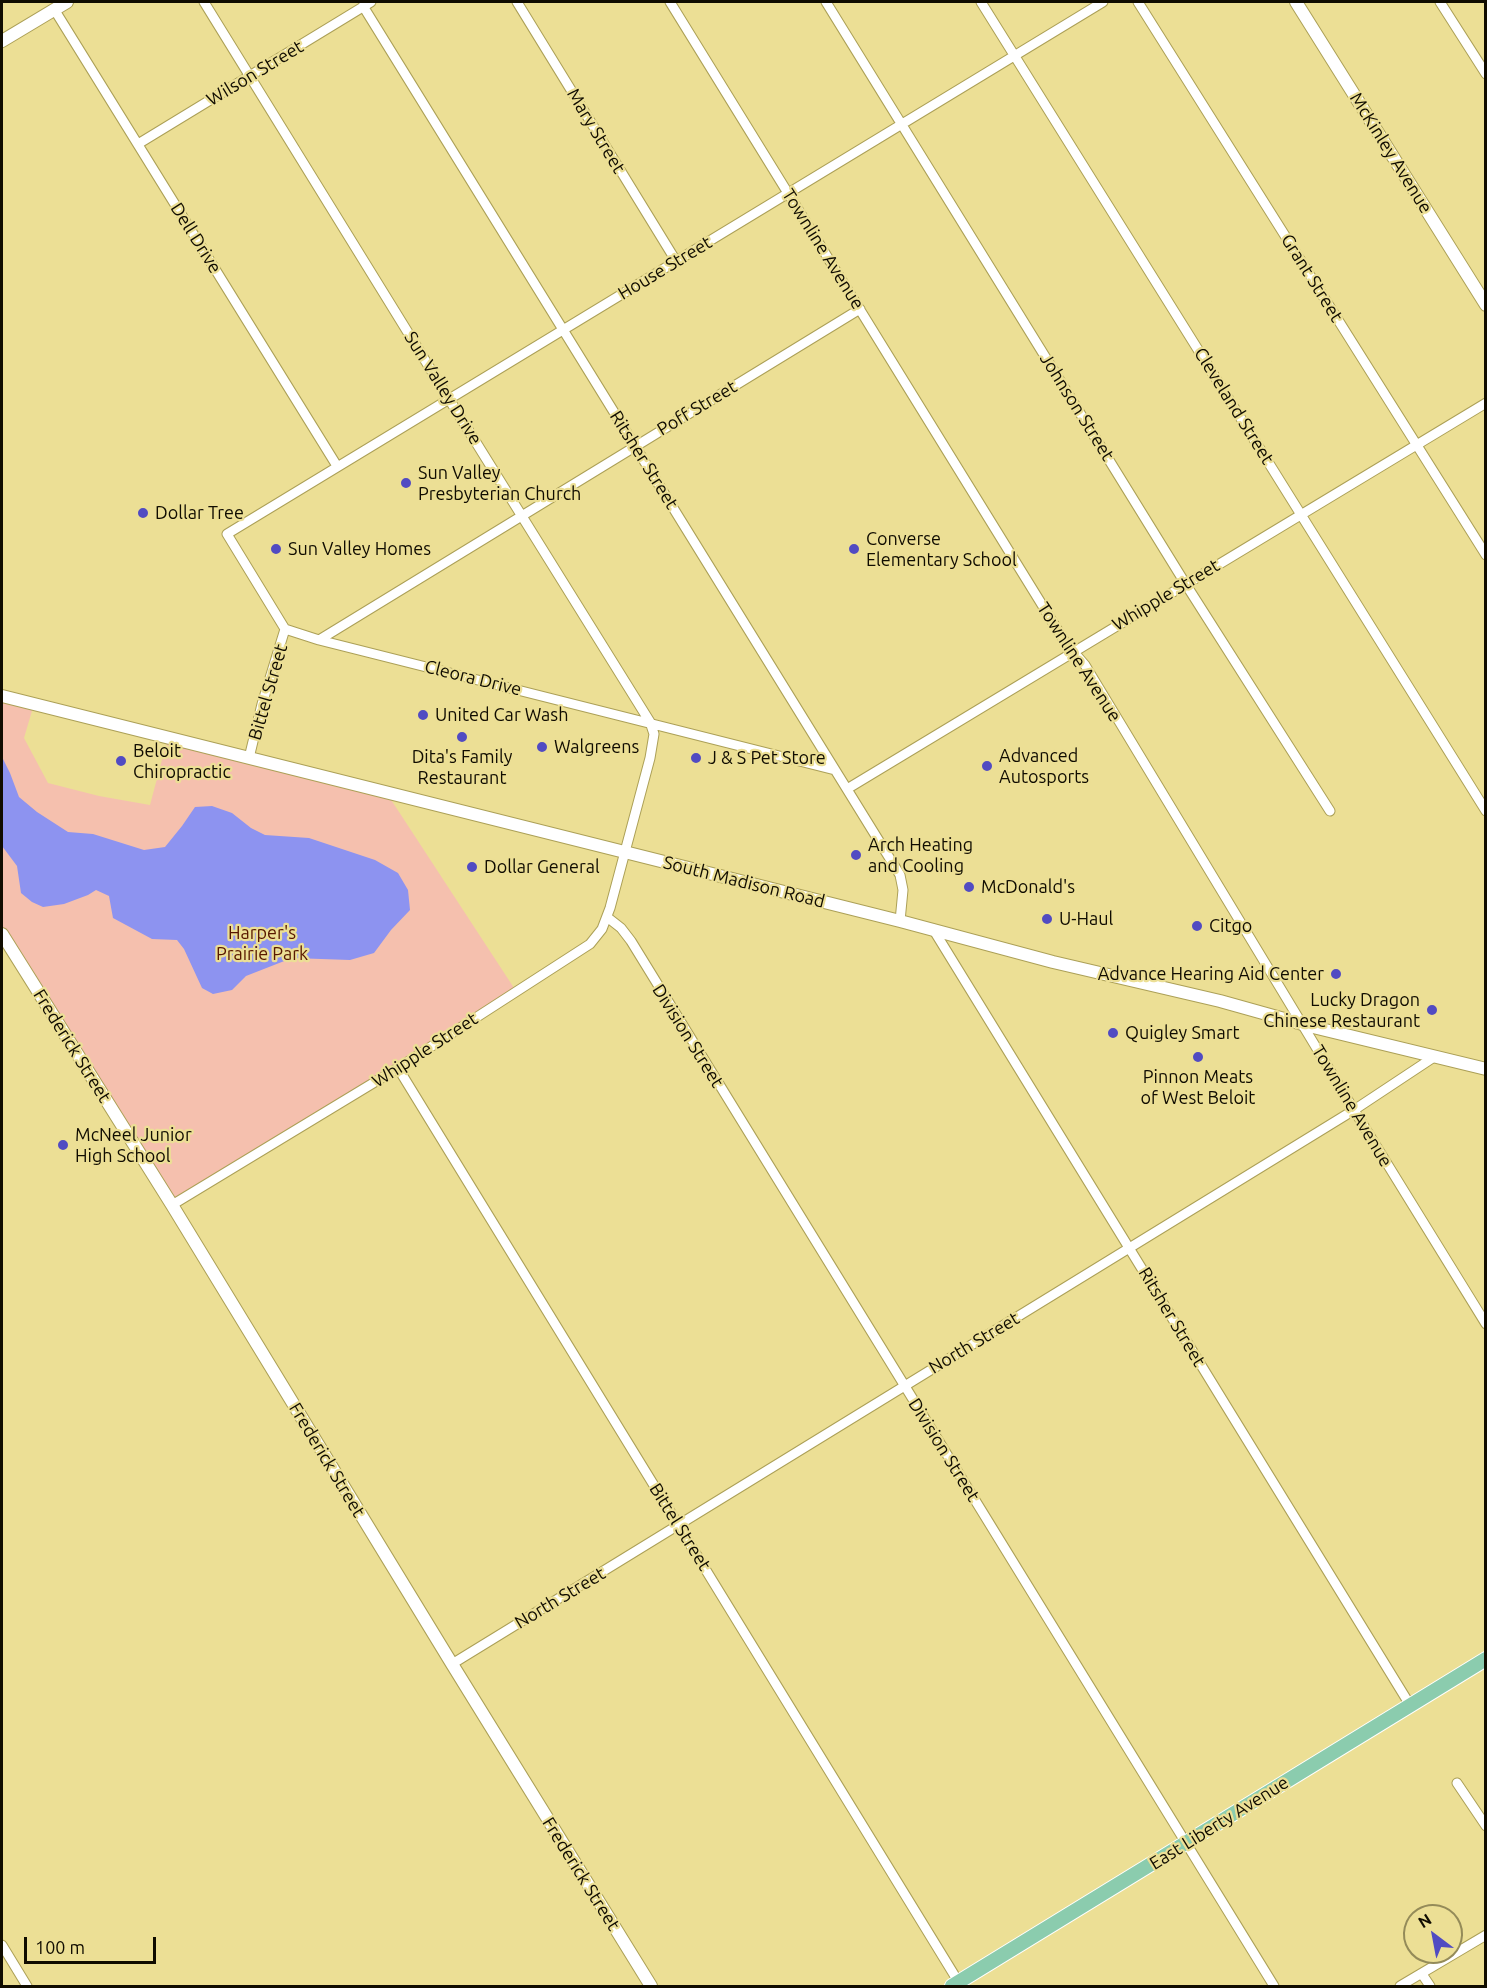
<!DOCTYPE html>
<style>
body{margin:0}
#map{position:relative;width:1487px;height:1988px;overflow:hidden;background:#ecdf95;font-family:Ubuntu,sans-serif}
canvas{display:block}
.frame{position:absolute;inset:0;border:3px solid #100c00;pointer-events:none}
.north{position:absolute;left:1403px;top:1904px;width:60px;height:60px;box-sizing:border-box;background:#ecdf95;border:2px solid #948b59;border-radius:50%;rotate:328deg;font-size:16px;font-weight:700;line-height:24px;text-align:center;color:#100c00}
.north::after{content:'';display:block;margin:auto;width:21px;height:27px;background:#514bc2;clip-path:polygon(50% 0,100% 100%,50% 72%,0 100%)}
.scale{position:absolute;left:24px;top:1937px;width:132px;height:27px;box-sizing:border-box;border:3px solid #100c00;border-top:0;padding-left:8px;font-size:18px;line-height:21px;white-space:nowrap;color:#100c00;-webkit-text-stroke:4px #ecdf95;paint-order:stroke}
</style>
<div id="map">
<canvas width="1487" height="1988"></canvas>
<div class="frame"></div>
<div class="north">N</div>
<div class="scale">100 m</div>
</div>
<script>
const ctx = document.querySelector('canvas').getContext('2d');
ctx.lineJoin = 'round';
function paint(path, color) { ctx.fillStyle = color; ctx.fill(path, 'evenodd'); }
const shape = rows => new Path2D(rows.map(r => 'M' + r).join(''));
function trace(path, color, width, dash) { ctx.strokeStyle = color; ctx.lineWidth = width; ctx.lineCap = dash ? 'butt' : 'round'; ctx.setLineDash(dash || []); ctx.stroke(path); }
function write(font, color, halo, rows, align = 'center') {
  ctx.font = font + ' Ubuntu,sans-serif'; ctx.lineWidth = 4.5; ctx.setLineDash([]); ctx.textBaseline = 'middle'; ctx.strokeStyle = halo; ctx.fillStyle = color; for (const [text, x, y, turn = 0] of rows) {
    ctx.save(); ctx.translate(x, y); ctx.rotate((+turn || 0) * Math.PI / 180); ctx.textAlign = isNaN(turn) ? turn : align; if (halo) ctx.strokeText(text, 0, 0); ctx.fillText(text, 0, 0); ctx.restore();
  }
}
const green = shape([
 [2,696,34,704,24,738,48,783,99,796,150,805,168,737,386,792,516,991,172,1205,2,934]
]);
const water = shape([
 [2,757,10,773,19,797,37,812,68,832,93,834,144,850,165,847,182,826,195,807,212,806,232,813,251,828,265,835,309,838,375,860,398,873,408,890,410,910,391,930,374,953,350,960,292,958,246,976,232,990,213,994,202,988,184,949,177,940,152,939,113,918,109,896,96,890,88,895,64,904,43,907,32,902,21,893,17,866,2,846]
]);
const street = shape([
 [517,2,676,261],
 [670,2,1065,642,1085,665,1354,1110,1486,1324],
 [826,2,1185,583,1330,811],
 [981,2,1486,811],
 [1138,2,1486,555],
 [1440,2,1486,74],
 [363,6,900,875,903,890,900,921],
 [54,9,337,466],
 [138,144,371,2],
 [285,629,319,640,835,770],
 [319,640,860,309],
 [249,758,262,704,285,629,227,534,1103,2],
 [847,789,1486,403],
 [607,917,621,928,631,941,1274,1986],
 [933,929,1410,1705],
 [398,1068,961,1986],
 [172,1205,398,1068,590,944,602,929,610,908,650,758,654,734,650,722,449,399,204,2],
 [452,1664,1354,1110,1434,1057],
 [1457,1783,1486,1826],
 [2,1945,27,1986],
 [1422,1974,1430,1986],
 [1400,1986,1486,1935]
]);
const secondary = shape([
 [1296,2,1486,305],
 [2,41,67,2],
 [2,696,900,921,1053,962,1220,1001,1313,1027,1486,1069],
 [2,934,172,1205,452,1664,651,1986]
]);
const primary = shape([
 [952,1986,1486,1659]
]);
const markers = [
 [406,483,6,"#514bc2"],
 [143,513,6,"#514bc2"],
 [276,549,6,"#514bc2"],
 [854,549,6,"#514bc2"],
 [423,715,6,"#514bc2"],
 [462,737,6,"#514bc2"],
 [542,747,6,"#514bc2"],
 [696,758,6,"#514bc2"],
 [121,761,6,"#514bc2"],
 [987,766,6,"#514bc2"],
 [856,855,6,"#514bc2"],
 [472,867,6,"#514bc2"],
 [969,887,6,"#514bc2"],
 [1047,919,6,"#514bc2"],
 [1197,926,6,"#514bc2"],
 [1336,974,6,"#514bc2"],
 [1432,1010,6,"#514bc2"],
 [1113,1033,6,"#514bc2"],
 [1198,1057,6,"#514bc2"],
 [63,1145,6,"#514bc2"]
];
const streetNames = [
 ["Wilson Street",255,73,-31],
 ["Mary Street",596,131,59],
 ["McKinley Avenue",1391,153,58],
 ["Dell Drive",196,238,58],
 ["Townline Avenue",823,249,58],
 ["House Street",665,268,-31],
 ["Grant Street",1312,278,58],
 ["Sun Valley Drive",443,388,58],
 ["Cleveland Street",1234,406,58],
 ["Johnson Street",1077,407,58],
 ["Poff Street",697,408,-31],
 ["Ritsher Street",644,460,58],
 ["Whipple Street",1166,595,-31],
 ["Townline Avenue",1079,662,57],
 ["Cleora Drive",473,678,14],
 ["Bittel Street",268,692,-74],
 ["South Madison Road",744,882,14],
 ["Division Street",688,1036,58],
 ["Frederick Street",72,1046,58],
 ["Whipple Street",425,1050,-33],
 ["Townline Avenue",1352,1106,59],
 ["Ritsher Street",1172,1317,59],
 ["North Street",974,1343,-31],
 ["Division Street",944,1450,58],
 ["Frederick Street",327,1460,59],
 ["Bittel Street",680,1527,58],
 ["North Street",560,1598,-31],
 ["East Liberty Avenue",1219,1823,-32],
 ["Frederick Street",581,1874,58]
];
const poiNames = [
 ["Sun Valley",418,473],
 ["Presbyterian Church",418,494],
 ["Dollar Tree",155,513],
 ["Converse",866,539],
 ["Elementary School",866,560],
 ["Sun Valley Homes",288,549],
 ["United Car Wash",435,715],
 ["Walgreens",554,747],
 ["Beloit",133,751],
 ["Chiropractic",133,772],
 ["Advanced",999,756],
 ["Autosports",999,777],
 ["Dita's Family",462,757,"center"],
 ["Restaurant",462,778,"center"],
 ["J & S Pet Store",708,758],
 ["Arch Heating",868,845],
 ["and Cooling",868,866],
 ["Dollar General",484,867],
 ["McDonald's",981,887],
 ["U-Haul",1059,919],
 ["Citgo",1209,926],
 ["Advance Hearing Aid Center",1324,974,"right"],
 ["Lucky Dragon",1420,1000,"right"],
 ["Chinese Restaurant",1420,1021,"right"],
 ["Quigley Smart",1125,1033],
 ["Pinnon Meats",1198,1077,"center"],
 ["of West Beloit",1198,1098,"center"],
 ["McNeel Junior",75,1135],
 ["High School",75,1156]
];
const parkNames = [
 ["Harper's",262,933],
 ["Prairie Park",262,954]
];
paint(green, '#f5c0ae');
paint(water, '#8d93f0');
trace(street, '#aca057', 11);
trace(secondary, '#aca057', 14);
trace(primary, '#fff', 16);
trace(street, '#fff', 9);
trace(secondary, '#fff', 12);
trace(primary, '#8bccae', 14);
for (const [x, y, r, color] of markers) { const dot = new Path2D(); dot.arc(x, y, r, 0, 2 * Math.PI); ctx.fillStyle = color; ctx.fill(dot); trace(dot, '#ecdf95', 2); }
write('18px', '#100c00', '#ecdf95', streetNames);
write('18px', '#100c00', '#ecdf95', poiNames, 'left');
write('18px', '#581800', '#ecdf95', parkNames);
</script>
